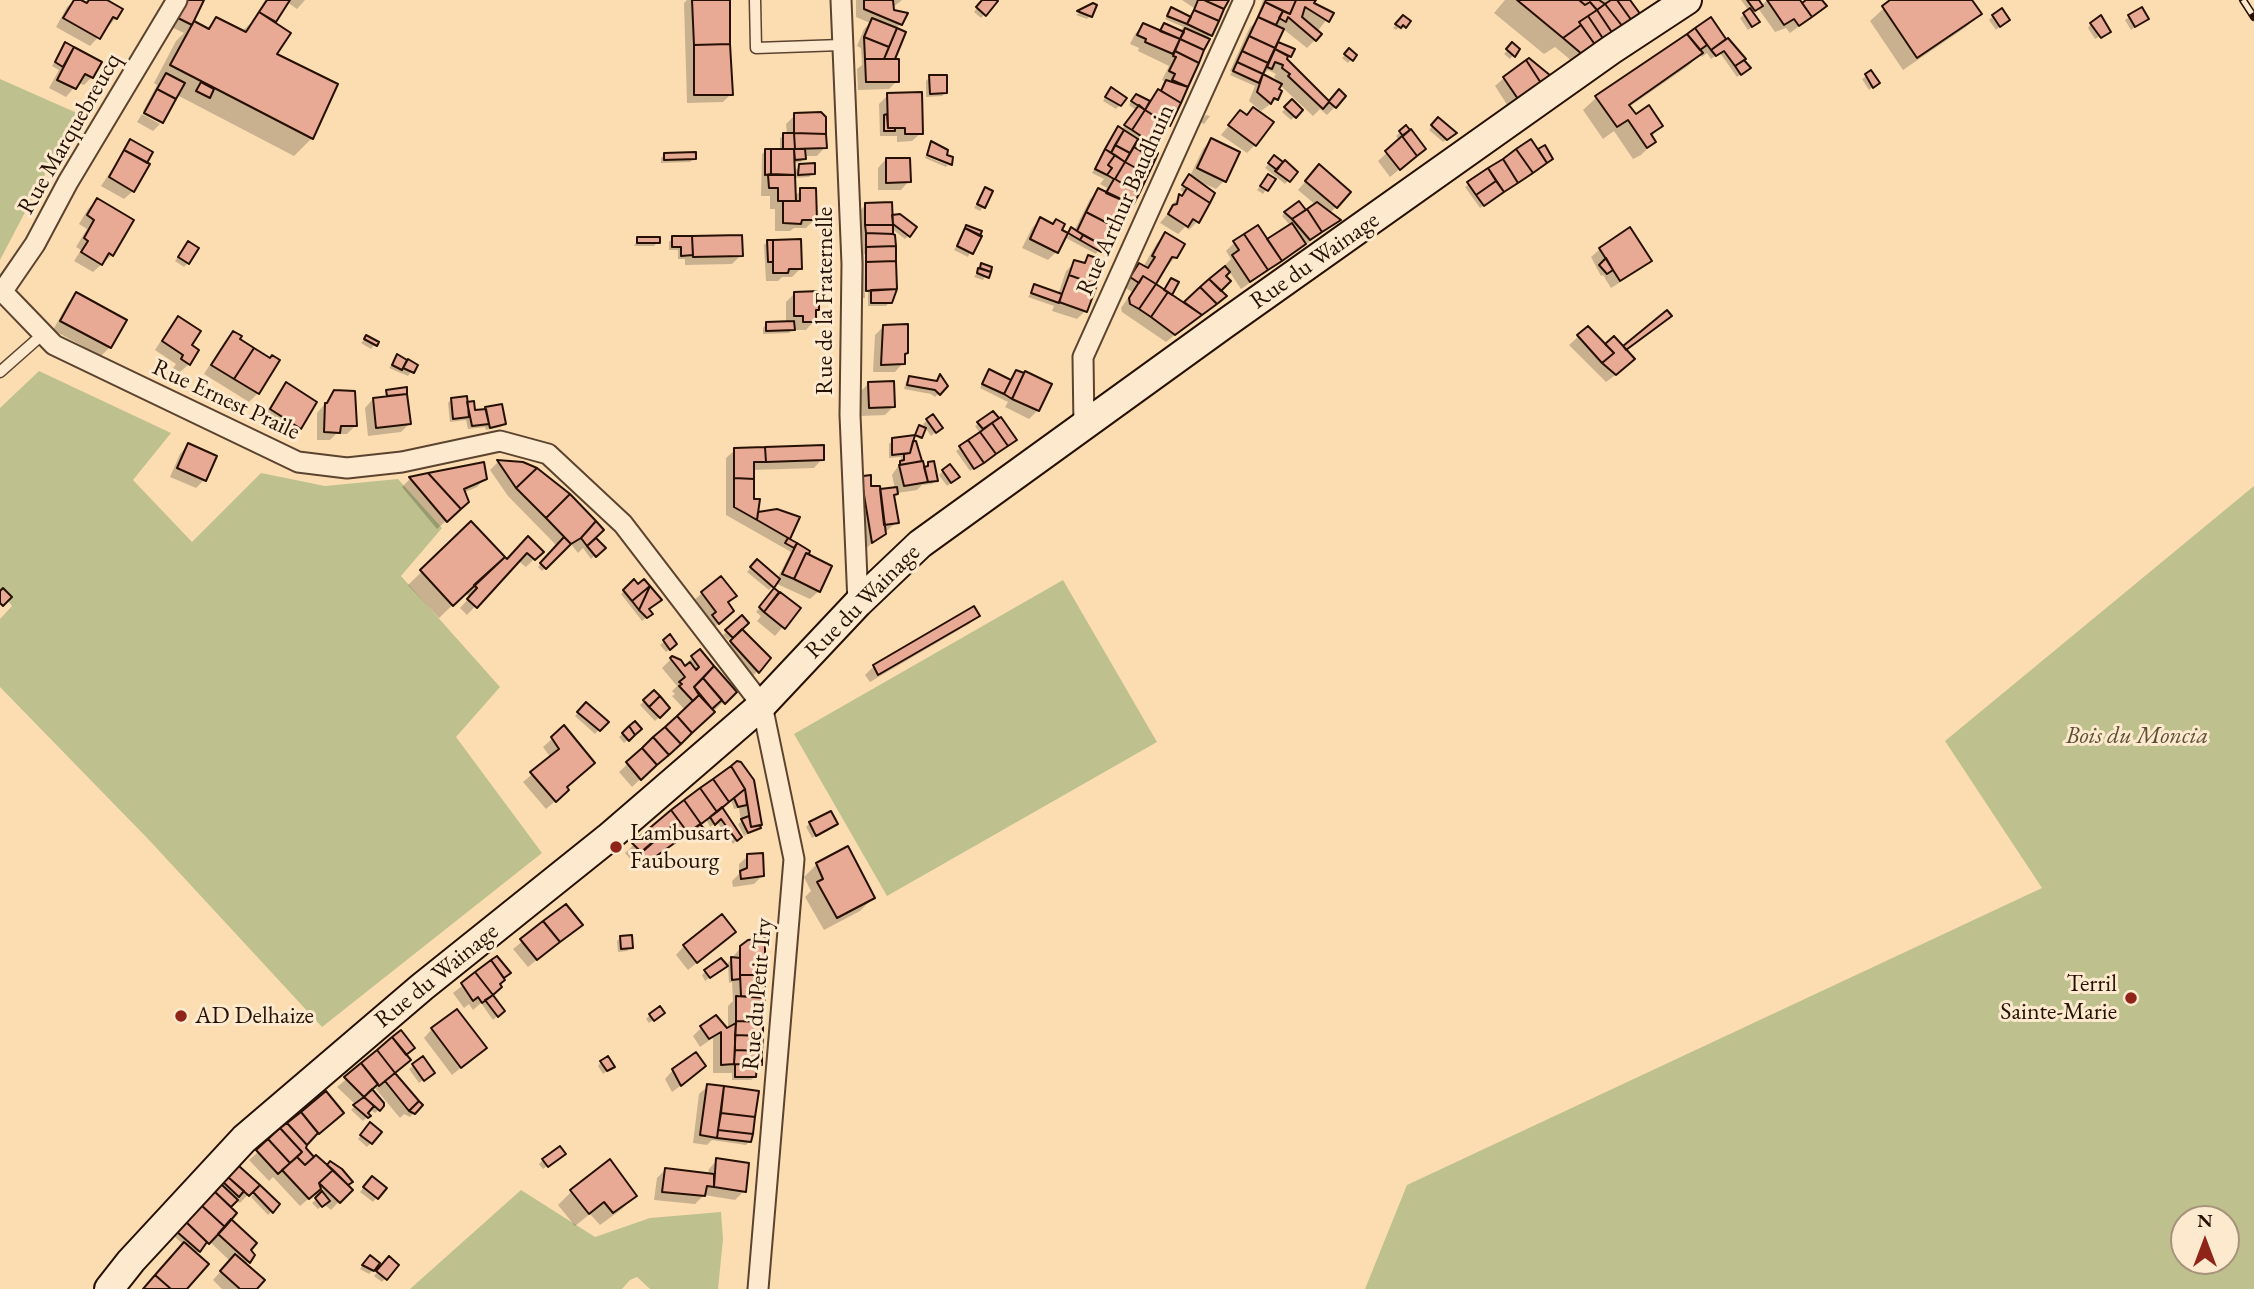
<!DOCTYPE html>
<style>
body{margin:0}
#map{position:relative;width:2254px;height:1289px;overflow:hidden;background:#fcddb2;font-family:"EB Garamond",serif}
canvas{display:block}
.north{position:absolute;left:2170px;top:1205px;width:70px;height:70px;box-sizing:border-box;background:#fde9cd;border:2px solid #a7927c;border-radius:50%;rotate:0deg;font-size:19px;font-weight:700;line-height:28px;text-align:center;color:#251003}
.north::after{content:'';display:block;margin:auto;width:24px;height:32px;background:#8f2418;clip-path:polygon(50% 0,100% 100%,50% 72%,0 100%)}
</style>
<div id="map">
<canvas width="2254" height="1289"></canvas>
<div class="north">N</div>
</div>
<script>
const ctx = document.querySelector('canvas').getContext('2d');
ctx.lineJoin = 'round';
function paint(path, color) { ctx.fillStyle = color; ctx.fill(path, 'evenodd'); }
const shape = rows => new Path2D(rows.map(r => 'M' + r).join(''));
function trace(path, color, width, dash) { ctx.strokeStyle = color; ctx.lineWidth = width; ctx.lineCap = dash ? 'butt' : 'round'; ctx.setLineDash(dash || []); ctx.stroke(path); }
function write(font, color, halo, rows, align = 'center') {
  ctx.font = font + ' "EB Garamond",serif'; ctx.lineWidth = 6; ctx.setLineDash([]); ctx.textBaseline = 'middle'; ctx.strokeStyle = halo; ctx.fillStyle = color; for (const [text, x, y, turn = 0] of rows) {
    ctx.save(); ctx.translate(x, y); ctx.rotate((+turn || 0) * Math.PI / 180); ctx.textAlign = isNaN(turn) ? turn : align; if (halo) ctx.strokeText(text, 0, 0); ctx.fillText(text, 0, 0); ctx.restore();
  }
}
const green = shape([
 [0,79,77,113,0,260],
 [39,371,171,433,133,480,192,542,261,473,325,486,398,479,442,528,401,576,500,687,456,737,542,853,322,1027,149,840,0,687,0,619,12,606,0,589,0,408],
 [2254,486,2254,1289,1365,1289,1407,1185,2042,888,1945,741],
 [2184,1219,2226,1219,2226,1261,2184,1261],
 [1063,580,1157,742,887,896,794,734],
 [521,1190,595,1237,650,1218,721,1212,723,1239,718,1289,650,1289,637,1277,630,1280,622,1289,410,1289]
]);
const shadow = shape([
 [75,0,84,3,87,0,104,0,116,18,90,46,56,27,67,7],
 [183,0,202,0,191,22,206,29,216,19,241,32,251,23,265,0,305,0,297,9,287,2,273,23,274,54,312,138,294,156,177,95,161,122,143,111,157,85,154,83,176,41,184,33,169,26],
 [687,0,728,0,731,94,723,102,687,103,684,3],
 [856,0,902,0,892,8,901,24,895,29,904,32,892,61,897,81,889,89,858,90,857,69,862,65,861,48,857,46,864,29,870,23,856,17],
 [983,0,997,0,981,18,974,12],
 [1182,0,1227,0,1210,35,1206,39,1169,125,1160,133,1158,132,1147,147,1132,204,1123,213,1119,211,1096,254,1066,238,1074,231,1090,199,1098,191,1104,193,1107,188,1100,184,1104,179,1092,173,1114,132,1118,128,1121,131,1136,110,1129,105,1132,99,1148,102,1160,92,1166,82,1162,80,1169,66,1138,51,1139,48,1130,44,1135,34,1143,25,1159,32,1165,25,1180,32,1183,27,1165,19,1171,10,1189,18,1191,16,1194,8],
 [1263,0,1312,0,1312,4,1331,14,1317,32,1315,40,1307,48,1282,28,1276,42,1292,50,1285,60,1329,103,1339,92,1335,107,1327,115,1320,109,1313,116,1280,85,1277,99,1261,111,1249,101,1255,86,1230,75,1232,72,1230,71,1250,27,1255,23],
 [1268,70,1276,74,1274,77,1282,86,1262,76],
 [1505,0,1628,0,1638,15,1573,62,1555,47,1544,54,1494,13],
 [1741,0,1757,0,1761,6,1767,0,1798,0,1802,5,1809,0,1820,0,1806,21,1790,33,1786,28,1775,32,1758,8,1751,13,1754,26,1748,30,1740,18,1749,11],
 [1893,0,1970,0,1980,14,1966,27,1903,70,1870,21],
 [1093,5,1090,16,1087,19,1076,15],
 [1993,16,2008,20,1996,30,1989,20],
 [1403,17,1409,22,1401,30,1398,28,1396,30,1393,28],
 [2129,17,2147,19,2131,30,2125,20],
 [1710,19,1745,71,1737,77,1720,53,1711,59,1707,53,1702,57,1700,54,1688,66,1629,107,1636,116,1661,126,1651,137,1654,142,1641,155,1633,159,1614,131,1603,139,1583,110,1597,97],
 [2091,24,2107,32,2095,39,2088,28],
 [65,44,73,49,92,77,84,85,78,83,66,97,49,88,59,70,52,66],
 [1512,45,1518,50,1510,59,1504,54],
 [1349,51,1355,55,1348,63,1342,58],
 [1871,73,1877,83,1869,90,1862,79],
 [930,77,945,93,942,96,926,97,926,81],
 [1504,78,1536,86,1508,106,1495,86],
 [1108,93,1120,105,1116,109,1103,101],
 [888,95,921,133,912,141,897,142,897,136,880,136,879,104],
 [1292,102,1301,110,1291,120,1282,112],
 [1253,109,1255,145,1247,153,1221,135,1240,112,1246,116],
 [142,114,160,124,153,131,137,122],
 [795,115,825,147,817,156,804,156,801,162,793,163,793,172,800,166,813,173,809,177,794,178,794,197,801,190,815,219,806,228,794,228,790,231,775,231,775,209,770,209,770,196,761,196,762,154,765,151,780,151,780,138,787,134,786,124],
 [1206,115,1210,116,1204,124,1200,122],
 [1438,120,1451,137,1443,142,1429,130],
 [1405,128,1406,164,1390,177,1378,161,1400,141,1396,136],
 [1211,140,1224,181,1216,189,1200,182,1197,222,1189,230,1185,227,1178,234,1160,223,1170,211,1171,205,1185,193,1180,190,1190,176,1203,149],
 [1531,141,1538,152,1544,147,1551,159,1480,208,1465,187],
 [665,154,694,159,690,162,661,163,661,158],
 [121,156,133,191,124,199,101,186],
 [925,156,948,165,946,167,925,158],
 [1274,157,1295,172,1285,184,1265,168],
 [886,159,909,181,901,190,878,190,878,168],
 [1311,175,1336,207,1329,214,1338,220,1330,228,1241,289,1229,271,1224,276,1219,291,1224,296,1166,342,1122,312,1121,308,1132,292,1123,286,1140,265,1143,267,1157,243,1166,234,1175,257,1153,285,1163,291,1171,280,1169,295,1184,304,1226,267,1225,265,1231,259,1226,251,1234,243,1257,227,1267,241,1289,224,1282,216,1285,213,1306,212,1316,205,1298,190],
 [1268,176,1274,180,1263,194,1257,190],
 [985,189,983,207,980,211,974,208],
 [97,200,112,255,93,272,74,261,81,250,76,247,87,229,79,224,88,209],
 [866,205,891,217,909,235,905,239,892,229,890,302,886,306,868,306,868,254,864,254,865,298,859,298,858,257,863,252,862,233,858,233,857,213],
 [1040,219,1052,225,1056,252,1048,260,1022,248,1032,228],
 [967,227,980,232,968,257,954,250],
 [673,238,741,255,732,264,685,265,685,259,678,259,678,250,669,250,669,242],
 [638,239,658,242,654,246,634,246],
 [768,241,801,268,792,277,782,277,778,281,766,281,764,245],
 [184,247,188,263,184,267,175,261],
 [1600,249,1649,261,1641,269,1611,288,1603,275,1601,276,1591,257],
 [1089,257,1085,311,1077,319,1052,311,1054,306,1028,297,1035,286,1058,295,1066,271,1075,262,1082,264],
 [982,265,990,268,983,280,974,277],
 [794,294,817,309,814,312,814,321,806,330,795,330,795,327,789,333,763,334,763,328,766,324,786,323,786,302],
 [76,295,110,347,101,356,53,330,68,303],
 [179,318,189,346,189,364,180,372,173,368,176,364,155,350,170,327],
 [884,326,907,353,903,356,903,363,895,372,873,372,875,335],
 [1588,328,1605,346,1624,350,1625,368,1606,382,1569,345],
 [233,333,258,393,249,402,204,374,225,341],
 [366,338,376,343,371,349,361,343],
 [398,356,415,366,408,376,389,368],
 [989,371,1010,381,1017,372,1023,375,1025,373,1050,385,1038,410,1029,419,1005,407,1008,402,980,388],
 [940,377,946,386,935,397,931,394,904,389,906,382,909,378,935,383],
 [869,383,893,407,885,415,861,416,860,392],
 [287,384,299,428,291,436,263,418,278,393],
 [387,391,405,393,403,396,409,424,401,432,368,436,365,408,373,399,384,398],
 [335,392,355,426,347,434,336,434,330,440,317,440,317,413],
 [465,398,474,412,483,411,486,408,505,423,501,427,486,430,485,427,468,429,466,420,450,422,448,403,452,399],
 [993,413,998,421,1002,450,970,471,956,451,980,434,975,426],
 [933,416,937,431,931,436,923,424],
 [893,440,915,443,923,469,929,464,936,480,932,484,922,485,917,490,897,493,893,497,897,522,864,550,855,486,864,478,870,488,879,491,895,489,892,475,901,462,901,457,889,458,889,444],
 [188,445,204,480,196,488,170,477,180,454],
 [735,450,822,459,814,468,752,470,752,501,756,514,788,538,787,539,808,552,807,555,819,591,810,599,775,583,769,590,747,572,757,561,777,579,791,552,726,515,726,458],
 [498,462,523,464,602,530,586,545,588,547,603,548,591,559,583,548,578,553,571,544,542,571,538,567,557,546,508,496,490,470],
 [482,465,485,478,477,487,463,493,458,510,437,529,402,487,410,479],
 [943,471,954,481,947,486,939,475],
 [471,524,507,561,519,547,541,552,526,567,518,561,467,615,460,608,470,597,465,593,439,618,408,585],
 [634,582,648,609,647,617,642,621,621,594],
 [774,591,798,609,775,636,757,621,761,616,756,612],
 [702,593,734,596,727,604,724,620,709,631,693,601],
 [978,616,969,624,870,682,865,675,874,666],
 [742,617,740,629,769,658,749,680,723,651,738,635,736,633,728,640,723,635],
 [669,637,671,648,666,652,660,645],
 [700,651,734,692,632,787,619,772,685,710,672,696,675,694,672,691,677,686,662,668,672,658,683,666],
 [653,692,668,708,655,721,640,705],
 [586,704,606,722,595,734,575,716],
 [635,723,640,729,624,743,619,737],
 [564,728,565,788,559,798,546,809,523,782,551,758,543,747],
 [737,763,759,828,744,836,738,824,741,822,739,808,734,809,731,800,720,808,740,837,733,844,717,822,710,827,706,819,697,825,700,835,690,842,685,835,639,869,625,853,666,815],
 [810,823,836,824,812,838,806,827],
 [748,856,762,876,754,884,733,887,732,881,739,874,739,864],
 [817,864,873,898,860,911,824,930,805,897,811,891,804,877],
 [566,906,580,925,528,967,513,949],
 [621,937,631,947,627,951,618,952,617,941],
 [725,940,688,970,676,955,684,946],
 [763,940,760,1065,755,1070,755,1077,751,1080,732,1080,732,1073,713,1073,713,1038,700,1047,693,1036,701,1028,728,1033,728,1006,733,1001,732,982,729,983,728,963,741,947],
 [497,958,509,973,492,995,503,1011,493,1020,481,1003,473,1010,469,1004,464,1008,453,993],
 [722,969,705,981,702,975,706,971],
 [650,1015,659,1016,649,1023,646,1019],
 [432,1029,485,1048,452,1075,424,1038],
 [393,1039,405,1055,393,1074,421,1105,410,1117,404,1114,400,1118,375,1088,372,1091,383,1106,375,1113,369,1109,365,1113,368,1116,363,1121,351,1110,356,1105,337,1087],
 [422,1059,429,1076,419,1083,409,1069],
 [601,1062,609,1070,603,1074,598,1066],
 [673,1070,695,1075,672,1092,665,1079],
 [708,1086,757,1092,750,1141,746,1145,712,1140,707,1145,693,1143,699,1094],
 [325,1094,333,1122,309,1139,304,1148,350,1190,331,1210,324,1204,318,1209,312,1203,318,1198,314,1194,300,1206,273,1177,269,1181,249,1160],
 [367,1128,380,1133,367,1147,358,1139],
 [560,1157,543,1169,539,1164,543,1160],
 [717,1160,744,1191,735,1200,704,1195,695,1204,654,1200,657,1178,665,1170,708,1175,709,1169],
 [610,1162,635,1196,622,1209,600,1225,590,1214,575,1226,558,1205,571,1192],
 [239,1169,257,1185,240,1203,236,1200,229,1207,229,1220,253,1255,245,1265,255,1289,222,1289,213,1280,230,1261,209,1241,195,1254,185,1289,144,1289,184,1245,174,1236,220,1186],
 [368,1182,384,1188,373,1202,360,1192],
 [260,1187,278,1204,268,1215,251,1197],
 [366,1261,373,1270,369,1274,360,1269],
 [385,1262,397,1265,382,1282,374,1276]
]);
const building = shape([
 [74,0,81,0,87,3,89,0,107,0,123,9,117,19,113,17,100,39,63,18,74,0],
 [185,0,204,0,192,25,176,17,185,0],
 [267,0,290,0,276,22,259,12,267,0],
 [692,0,730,0,730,44,694,45,692,0],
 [864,0,893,0,894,10,908,13,902,25,864,9,864,0],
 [982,0,996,0,998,1,986,16,976,7,982,0],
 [1198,0,1204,0,1224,9,1219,21,1194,10,1198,0],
 [1204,0,1229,0,1224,9,1204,0],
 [1266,0,1296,0,1290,14,1265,2,1266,0],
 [1296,0,1316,0,1314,3,1334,13,1329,22,1305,7,1302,17,1322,34,1316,41,1288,17,1286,22,1279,18,1283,11,1290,14,1296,0],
 [1517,0,1579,0,1585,5,1590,2,1597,10,1579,22,1581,25,1563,38,1517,0],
 [1579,0,1599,0,1605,4,1597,10,1590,2,1585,5,1579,0],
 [1611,0,1617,0,1632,21,1623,27,1605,4,1611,0],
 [1617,0,1630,0,1641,15,1632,21,1617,0],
 [1747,0,1759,0,1763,6,1755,11,1747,0],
 [1767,0,1800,0,1812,17,1799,26,1794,19,1784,25,1767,0],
 [1806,0,1822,0,1827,6,1812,17,1802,3,1806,0],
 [1890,0,1972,0,1982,14,1917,58,1882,6,1890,0],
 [1265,2,1283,11,1276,25,1258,17,1265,2],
 [1093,3,1097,5,1092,17,1077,11,1093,3],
 [1605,4,1623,27,1613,34,1597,10,1605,4],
 [1171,7,1191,17,1187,24,1167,16,1171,7],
 [2142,7,2149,19,2135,27,2128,15,2142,7],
 [1750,8,1760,22,1752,27,1743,13,1750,8],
 [2002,8,2010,20,2000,27,1992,15,2002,8],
 [1194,10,1219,21,1212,36,1187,24,1194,10],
 [1597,10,1613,34,1604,40,1588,16,1597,10],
 [259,12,291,33,277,54,338,84,313,139,170,65,194,21,209,29,216,17,246,32,259,12],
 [1403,15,1411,21,1406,28,1403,25,1401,28,1395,24,1403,15],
 [2101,15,2111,32,2101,38,2090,23,2101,15],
 [1588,16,1604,40,1596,46,1579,22,1588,16],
 [1258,17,1284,29,1275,48,1249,36,1258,17],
 [1711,17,1726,39,1711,50,1695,28,1711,17],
 [872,18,897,28,889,47,864,37,872,18],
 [1143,23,1180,39,1173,54,1145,42,1146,39,1137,35,1143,23],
 [1164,23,1184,32,1180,39,1160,31,1164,23],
 [1581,25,1596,46,1583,55,1563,38,1581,25],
 [897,28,906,32,895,59,884,59,897,28],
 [1185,28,1210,39,1204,50,1180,39,1185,28],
 [1695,28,1707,45,1700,50,1687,34,1695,28],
 [1687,34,1703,53,1629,105,1636,114,1649,105,1663,126,1651,134,1656,142,1647,148,1628,120,1617,127,1595,96,1687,34],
 [1249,36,1275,48,1268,63,1242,51,1249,36],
 [864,37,889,47,884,59,865,59,864,37],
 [1728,38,1746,59,1735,66,1724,51,1716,56,1711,50,1728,38],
 [1180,39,1204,50,1199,63,1175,51,1180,39],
 [65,42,74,47,63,67,55,62,65,42],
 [1278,42,1295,49,1291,57,1275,49,1278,42],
 [1512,42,1520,49,1515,57,1506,49,1512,42],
 [730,44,733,95,694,95,694,45,730,44],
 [74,47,102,62,93,78,85,74,76,89,57,80,74,47],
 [1349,48,1357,55,1353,61,1344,54,1349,48],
 [1275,49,1288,56,1287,59,1329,101,1339,89,1346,96,1336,108,1329,102,1323,109,1288,76,1290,74,1282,68,1283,65,1275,62,1272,69,1267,67,1275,49],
 [1175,51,1199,63,1188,87,1172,80,1175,74,1169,71,1176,57,1173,56,1175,51],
 [1242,51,1268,63,1263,74,1237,62,1242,51],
 [1529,58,1551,76,1541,83,1526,60,1529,58],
 [865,59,899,59,899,82,866,82,865,59],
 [1526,60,1541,83,1518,99,1503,77,1526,60],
 [1744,60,1751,68,1741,75,1735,66,1744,60],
 [1237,62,1263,74,1259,83,1233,71,1237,62],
 [1871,70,1880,83,1873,88,1865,74,1871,70],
 [166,73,185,83,176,99,157,89,166,73],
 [1263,74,1282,84,1279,89,1282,91,1278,100,1274,98,1271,104,1257,92,1263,74],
 [929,75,947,75,947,93,930,94,929,75],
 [1166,80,1188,87,1181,103,1161,91,1166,80],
 [201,82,214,89,210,98,196,91,201,82],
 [1111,87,1127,98,1121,106,1105,97,1111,87],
 [157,89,176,99,163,123,144,113,157,89],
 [1158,89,1181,103,1170,126,1145,110,1158,89],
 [922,92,923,134,905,134,905,128,888,128,887,93,922,92],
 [1136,94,1150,101,1145,110,1131,101,1136,94],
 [1292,99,1303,110,1296,118,1284,107,1292,99],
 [1139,105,1145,110,1132,130,1124,125,1139,105],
 [1253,107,1274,122,1256,146,1228,125,1240,110,1247,115,1253,107],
 [1145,110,1166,123,1153,144,1132,130,1145,110],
 [821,112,826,117,826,134,794,133,794,113,821,112],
 [887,114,888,128,895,128,895,131,884,131,884,115,887,114],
 [1438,117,1457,133,1447,140,1431,125,1438,117],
 [1406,125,1410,130,1403,136,1399,131,1406,125],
 [1118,126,1124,130,1111,153,1105,149,1118,126],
 [1411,129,1426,149,1417,156,1402,136,1411,129],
 [1124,130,1138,139,1130,153,1115,145,1124,130],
 [783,133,794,133,795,149,783,149,783,133],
 [794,133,826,134,827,148,795,149,794,133],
 [1402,136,1417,156,1400,170,1385,151,1402,136],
 [1211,138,1240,152,1226,182,1197,168,1211,138],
 [130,139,153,152,147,163,124,150,130,139],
 [1138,139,1158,153,1155,160,1134,147,1138,139],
 [1531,139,1547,163,1533,173,1516,149,1531,139],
 [931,141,948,150,947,155,953,157,952,165,927,155,931,141],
 [1115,145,1130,153,1125,162,1111,153,1115,145],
 [1545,145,1553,159,1547,163,1538,149,1545,145],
 [1134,147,1155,160,1148,175,1125,162,1134,147],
 [765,149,771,149,771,174,765,175,765,149],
 [771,149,794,149,795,175,771,174,771,149],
 [794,149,805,149,806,159,795,160,794,149],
 [1105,149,1115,155,1108,165,1112,168,1107,175,1095,169,1105,149],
 [1516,149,1533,173,1518,183,1503,159,1516,149],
 [124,150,150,164,134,192,109,177,124,150],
 [696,152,696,159,664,160,664,153,696,152],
 [1115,155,1125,162,1115,179,1139,194,1133,205,1106,193,1114,179,1107,175,1112,168,1108,165,1115,155],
 [1274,155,1283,162,1277,170,1268,163,1274,155],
 [886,158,910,158,911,182,886,183,886,158],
 [1503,159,1518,183,1504,192,1488,168,1503,159],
 [1285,160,1298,172,1290,182,1275,171,1285,160],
 [1125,162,1148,175,1139,194,1115,179,1125,162],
 [815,163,815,174,798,175,799,164,815,163],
 [1319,164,1351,192,1337,208,1305,181,1319,164],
 [1488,168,1496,181,1476,195,1467,182,1488,168],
 [1189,174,1215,193,1210,203,1182,185,1189,174],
 [1268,174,1276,179,1268,191,1260,186,1268,174],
 [768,175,795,175,796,201,778,201,778,188,769,188,768,175],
 [1496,181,1504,192,1484,206,1476,195,1496,181],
 [985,187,993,191,985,208,977,204,985,187],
 [800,188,816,188,817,220,802,220,801,224,783,223,783,201,800,201,800,188],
 [1098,188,1125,201,1113,226,1086,212,1098,188],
 [1187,188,1210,203,1199,223,1193,219,1188,227,1168,214,1173,205,1177,204,1179,194,1182,196,1187,188],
 [97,198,134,220,113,256,109,253,102,265,81,252,88,241,84,238,94,220,87,215,97,198],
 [1299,201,1306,210,1292,219,1284,212,1299,201],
 [892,202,893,225,865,225,865,203,892,202],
 [1317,202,1341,220,1322,232,1307,209,1317,202],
 [1307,209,1322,232,1310,240,1292,219,1307,209],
 [1086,212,1113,226,1104,246,1077,231,1086,212],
 [900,214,917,227,910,237,893,224,892,215,900,214],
 [1040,217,1053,224,1056,219,1065,224,1062,230,1068,233,1058,253,1030,239,1040,217],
 [1292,223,1306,244,1282,261,1267,239,1292,223],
 [865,225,893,225,893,234,866,233,865,225],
 [966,225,982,231,980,236,965,228,966,225],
 [1258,225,1282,261,1268,270,1244,234,1258,225],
 [1071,227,1083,235,1080,240,1068,233,1071,227],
 [1630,227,1652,261,1620,281,1599,248,1630,227],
 [965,228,982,236,973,254,957,246,965,228],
 [1165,232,1185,244,1177,258,1172,257,1156,284,1143,276,1139,283,1130,277,1139,263,1148,268,1155,257,1152,256,1165,232],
 [866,233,893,234,895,235,896,246,866,247,866,233],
 [1244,234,1268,270,1250,282,1232,255,1239,250,1233,241,1244,234],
 [742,235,743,256,693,257,692,236,742,235],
 [1083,235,1104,246,1101,252,1080,240,1083,235],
 [672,236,692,236,693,255,681,256,681,247,672,247,672,236],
 [637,237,660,237,660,243,637,243,637,237],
 [801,239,802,269,789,269,788,273,773,273,773,240,801,239],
 [767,240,773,240,773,262,768,262,767,240],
 [188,241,199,248,189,264,178,257,188,241],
 [896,246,896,261,866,262,866,247,896,246],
 [1088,255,1105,261,1097,285,1069,275,1074,260,1085,263,1088,255],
 [1606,258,1613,270,1607,274,1599,265,1606,258],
 [896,261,897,289,866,291,866,262,896,261],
 [981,263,992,267,991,272,980,268,981,263],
 [1225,266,1230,272,1226,276,1231,281,1221,291,1209,279,1225,266],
 [978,268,991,272,989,278,977,273,978,268],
 [1069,275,1097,285,1087,312,1059,302,1069,275],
 [1143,276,1156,284,1139,309,1130,304,1129,298,1143,276],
 [1171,278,1179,282,1172,295,1164,290,1171,278],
 [1209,279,1227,296,1217,304,1200,287,1209,279],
 [1034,284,1062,294,1059,303,1031,293,1034,284],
 [1156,284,1168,292,1151,317,1139,309,1156,284],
 [1200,287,1217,304,1202,315,1184,302,1200,287],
 [897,289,892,303,871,303,871,290,897,289],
 [819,291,819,310,816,310,816,322,803,322,803,316,794,316,794,292,819,291],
 [76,292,127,320,111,348,60,321,76,292],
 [1168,292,1202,315,1175,335,1151,317,1168,292],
 [1667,310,1672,316,1626,350,1623,346,1667,310],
 [178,316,201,331,192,345,199,350,190,365,181,359,183,355,162,341,178,316],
 [794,321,795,330,766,331,766,322,794,321],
 [908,324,908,353,905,354,905,364,881,365,883,325,908,324],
 [1588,326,1614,353,1602,363,1577,335,1588,326],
 [233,331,242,336,240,339,254,348,234,379,211,365,233,331],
 [366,335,379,342,377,346,364,339,366,335],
 [1614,336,1635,359,1616,375,1602,363,1614,353,1605,344,1614,336],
 [254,348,270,358,272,355,280,360,259,394,234,379,254,348],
 [397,354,407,360,402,370,392,365,397,354],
 [408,359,418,365,414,373,403,368,408,359],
 [989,369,1011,380,1004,394,982,384,989,369],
 [1016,370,1024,373,1012,399,1004,394,1016,370],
 [1025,371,1052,384,1039,411,1012,399,1025,371],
 [940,374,948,386,940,395,935,390,907,385,909,376,937,381,940,374],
 [894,381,895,407,869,408,868,382,894,381],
 [286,382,317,402,301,429,270,409,286,382],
 [407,387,407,394,387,396,386,390,407,387],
 [334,390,355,391,357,426,341,426,340,433,324,432,325,403,327,403,334,390],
 [407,394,411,424,376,428,373,398,407,394],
 [467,396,469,417,453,419,451,398,467,396],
 [474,401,475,410,486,409,489,424,472,426,467,402,474,401],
 [502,404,506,424,490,428,485,407,502,404],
 [993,411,999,418,983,429,977,422,993,411],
 [933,414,943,428,936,433,926,419,933,414],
 [1001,417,1017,440,1008,446,992,423,1001,417],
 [992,423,1008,446,996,454,980,432,992,423],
 [919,425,926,428,922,438,915,435,919,425],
 [980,432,996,454,984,463,968,440,980,432],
 [915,435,910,453,892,455,892,438,915,435],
 [968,440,984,463,974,469,959,446,968,440],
 [913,441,916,441,922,461,900,465,900,461,904,460,904,454,910,453,913,441],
 [188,443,217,456,206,481,177,468,188,443],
 [824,445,824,460,766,462,765,447,824,445],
 [765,447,766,462,754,462,754,479,734,478,734,448,765,447],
 [497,460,523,462,537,468,516,488,497,460],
 [923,461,928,482,904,486,899,465,923,461],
 [934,461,938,481,928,482,924,467,928,466,928,462,934,461],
 [484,462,487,479,464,489,469,502,461,509,428,473,484,462],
 [950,464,960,477,951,483,942,470,950,464],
 [537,468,570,494,546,518,516,488,537,468],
 [428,473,461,509,447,522,409,477,428,473],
 [871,475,871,486,880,486,886,534,872,543,863,489,863,476,871,475],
 [734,478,754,479,754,499,760,499,757,520,734,507,734,478],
 [897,487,898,494,894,495,899,523,884,525,880,489,897,487],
 [570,494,596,521,581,538,571,544,546,518,570,494],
 [777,509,800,517,790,539,757,520,758,512,777,509],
 [471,521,505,557,453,606,420,570,471,521],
 [596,521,604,530,587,546,581,538,596,521],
 [528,536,544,552,535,560,527,553,477,608,467,599,477,588,474,585,505,557,507,559,528,536],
 [564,537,571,544,546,569,540,563,564,537],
 [596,538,606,548,596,557,587,546,596,538],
 [788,538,797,543,794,548,785,543,788,538],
 [797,543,810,551,809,554,806,553,794,579,782,574,797,543],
 [806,553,832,566,820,592,794,579,806,553],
 [757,559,780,579,774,588,750,567,757,559],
 [721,576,737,596,728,602,734,611,719,624,712,615,716,612,701,592,721,576],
 [634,579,638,584,644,579,650,586,632,601,623,590,634,579],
 [650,586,639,610,632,601,650,586],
 [650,586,662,600,649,609,653,614,647,618,639,610,650,586],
 [3,588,12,597,3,606,0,603,0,591,3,588],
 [774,588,779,592,764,612,759,607,774,588],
 [780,592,801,608,785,629,764,612,780,592],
 [974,606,980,616,878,675,873,665,974,606],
 [742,615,749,623,733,638,725,630,742,615],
 [742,629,771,658,759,673,730,641,742,629],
 [670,634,677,644,670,650,663,640,670,634],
 [700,649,714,666,694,687,699,695,693,701,679,686,682,684,679,682,685,677,670,658,672,656,681,660,685,666,690,662,696,670,699,667,691,656,700,649],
 [714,666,737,692,725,704,703,678,714,666],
 [703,678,722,700,712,709,694,687,703,678],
 [654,690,660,696,649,707,643,700,654,690],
 [699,695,715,712,692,733,677,716,699,695],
 [660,696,670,708,660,718,649,707,660,696],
 [586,702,609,722,600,731,577,712,586,702],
 [677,716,692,733,681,744,665,727,677,716],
 [635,721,642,729,635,735,629,726,635,721],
 [564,725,595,763,567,787,569,790,556,802,530,772,559,749,551,737,564,725],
 [629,726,635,735,629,741,622,733,629,726],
 [665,727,681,744,669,755,653,737,665,727],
 [653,737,669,755,657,765,642,748,653,737],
 [642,748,657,765,641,780,626,762,642,748],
 [737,761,741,762,754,780,762,825,751,827,745,789,731,766,737,761],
 [731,766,745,789,729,802,713,779,731,766],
 [713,779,729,802,717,812,700,788,713,779],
 [700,788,717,812,701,824,684,800,700,788],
 [745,789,747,805,738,807,734,798,745,789],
 [684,800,701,824,688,833,671,810,684,800],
 [722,807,742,837,737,841,721,819,715,825,710,817,722,807],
 [671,810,688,833,683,837,673,825,641,852,632,843,671,810],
 [831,811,838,824,816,836,809,822,831,811],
 [749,816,751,827,760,825,761,828,748,833,741,819,749,816],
 [700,824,706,831,695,840,689,832,700,824],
 [673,825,683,837,648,862,641,853,673,825],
 [848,846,875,898,837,918,817,882,823,879,816,863,848,846],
 [763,853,764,876,741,879,740,871,747,868,747,854,763,853],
 [566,904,583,925,560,942,543,921,566,904],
 [722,914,736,932,697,963,683,945,722,914],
 [543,921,560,942,537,960,520,939,543,921],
 [632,935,633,948,621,949,620,936,632,935],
 [765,938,765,975,740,975,740,946,748,940,765,938],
 [497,956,511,973,504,978,491,960,497,956],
 [731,957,740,958,740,979,732,980,731,957],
 [721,958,728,966,710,978,704,970,721,958],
 [491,960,505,980,500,984,502,987,493,995,475,972,491,960],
 [475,972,493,995,482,1003,478,997,473,1001,461,983,475,972],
 [740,975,765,975,765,998,741,996,740,975],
 [493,995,505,1011,498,1017,485,1000,493,995],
 [736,996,765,998,763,1022,736,1021,736,996],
 [660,1006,665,1013,654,1021,649,1014,660,1006],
 [457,1009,487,1048,461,1068,431,1028,457,1009],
 [716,1015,727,1028,736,1023,734,1064,721,1065,721,1032,709,1039,700,1026,716,1015],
 [736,1021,763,1022,763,1036,735,1035,736,1021],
 [401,1030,415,1048,406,1055,392,1037,401,1030],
 [735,1035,763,1036,762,1051,735,1050,735,1035],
 [392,1037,411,1060,395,1073,377,1050,392,1037],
 [377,1050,395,1073,379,1086,361,1063,377,1050],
 [735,1050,762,1051,762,1065,734,1064,735,1050],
 [696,1052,706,1066,681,1086,672,1069,696,1052],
 [423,1056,435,1073,424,1081,412,1064,423,1056],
 [608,1056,615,1067,607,1071,600,1061,608,1056],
 [361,1063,378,1084,364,1097,344,1077,361,1063],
 [735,1064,757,1065,756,1077,735,1077,735,1064],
 [395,1073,419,1101,409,1111,385,1081,395,1073],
 [707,1084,724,1086,717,1138,700,1135,707,1084],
 [724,1086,759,1091,755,1117,721,1113,724,1086],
 [372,1089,384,1103,384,1106,380,1111,364,1097,372,1089],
 [326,1091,344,1113,319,1134,301,1112,326,1091],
 [364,1097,374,1106,368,1113,371,1116,368,1118,353,1105,364,1097],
 [419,1101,423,1105,415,1114,409,1111,419,1101],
 [301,1112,318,1133,307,1145,287,1123,301,1112],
 [721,1113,755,1117,753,1134,718,1130,721,1113],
 [370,1122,382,1132,372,1144,360,1135,370,1122],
 [287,1123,307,1145,306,1148,314,1157,305,1165,297,1157,302,1152,280,1128,287,1123],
 [280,1128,302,1152,290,1163,268,1139,280,1128],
 [718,1130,753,1134,751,1142,717,1138,718,1130],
 [268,1139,290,1163,278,1174,256,1150,268,1139],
 [560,1146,566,1154,548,1167,542,1159,560,1146],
 [316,1155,333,1170,319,1183,321,1189,309,1199,282,1170,297,1157,305,1165,316,1155],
 [716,1158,749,1163,746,1192,714,1187,716,1158],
 [610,1159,637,1196,613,1213,604,1202,589,1214,570,1190,610,1159],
 [330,1161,342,1169,353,1182,348,1185,327,1165,330,1161],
 [239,1166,260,1185,249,1196,228,1177,239,1166],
 [665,1168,714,1174,714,1187,707,1186,705,1196,662,1192,665,1168],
 [333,1170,353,1190,340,1203,319,1183,333,1170],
 [372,1176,387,1188,378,1199,363,1187,372,1176],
 [228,1177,244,1191,239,1197,222,1181,228,1177],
 [221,1184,238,1200,231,1207,214,1191,221,1184],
 [260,1185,280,1204,273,1213,253,1192,260,1185],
 [214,1191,237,1213,225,1227,201,1205,214,1191],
 [322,1191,330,1201,322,1207,315,1198,322,1191],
 [201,1205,225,1227,209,1244,185,1221,201,1205],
 [231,1219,257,1243,251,1250,255,1255,250,1263,218,1234,231,1219],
 [185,1221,207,1242,200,1252,176,1231,185,1221],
 [184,1242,209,1264,187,1289,171,1289,155,1275,184,1242],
 [235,1254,265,1280,257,1289,240,1289,220,1271,235,1254],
 [370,1255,380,1263,374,1271,362,1265,370,1255],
 [389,1256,399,1265,387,1280,376,1271,389,1256],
 [155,1275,171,1289,143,1289,155,1275]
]);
const lane = shape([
 [755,0,756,48,841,45],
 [0,372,43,334]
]);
const street = shape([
 [841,0,852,264,850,415,858,603],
 [0,289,54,345,298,462,347,468,402,462,500,441,548,454,623,524,762,705,794,859,758,1289],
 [2,292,35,244,68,182,177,0],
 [1084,427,1083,357,1244,0]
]);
const secondary = shape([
 [109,1289,131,1261,244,1139,422,987,608,838,762,705,858,603,920,544,1223,325,1611,50,1687,0]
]);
const rail = shape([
 [2243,0,2254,17]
]);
const markers = [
 [616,847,7,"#8f2418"],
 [2131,998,7,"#8f2418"],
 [181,1016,7,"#8f2418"]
];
const streetNames = [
 ["Rue Marquebreucq",70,134,-60],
 ["Rue Arthur Baudhuin",1126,200,-66],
 ["Rue du Wainage",1315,261,-35],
 ["Rue de la Fraternelle",825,301,-90],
 ["Rue Ernest Praile",226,400,25],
 ["Rue du Wainage",863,602,-45],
 ["Rue du Wainage",437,976,-39],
 ["Rue du Petit Try",758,994,-85]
];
const parkNames = [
 ["Bois du Moncia",2137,736]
];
const poiNames = [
 ["Lambusart",630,833],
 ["Faubourg",630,861],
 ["Terril",2117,984,"right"],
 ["Sainte-Marie",2117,1012,"right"],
 ["AD Delhaize",195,1016]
];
paint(green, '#bec18d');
paint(shadow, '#0003');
paint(building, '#e8aa94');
trace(building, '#251003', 2);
trace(lane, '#5b432f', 13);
trace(street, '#5b432f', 23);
trace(secondary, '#251003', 32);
trace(lane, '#fde9cd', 10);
trace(street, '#fde9cd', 19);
trace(secondary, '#fde9cd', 28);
trace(rail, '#251003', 8);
trace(rail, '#fde9cd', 5, [16]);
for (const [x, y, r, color] of markers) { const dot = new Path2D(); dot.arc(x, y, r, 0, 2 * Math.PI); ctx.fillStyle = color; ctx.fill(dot); trace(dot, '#fde9cd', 2.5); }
write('24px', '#251003', '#fde9cd', streetNames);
write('italic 24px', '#5b4e33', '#fde9cd', parkNames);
write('24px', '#251003', '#fde9cd', poiNames, 'left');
</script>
